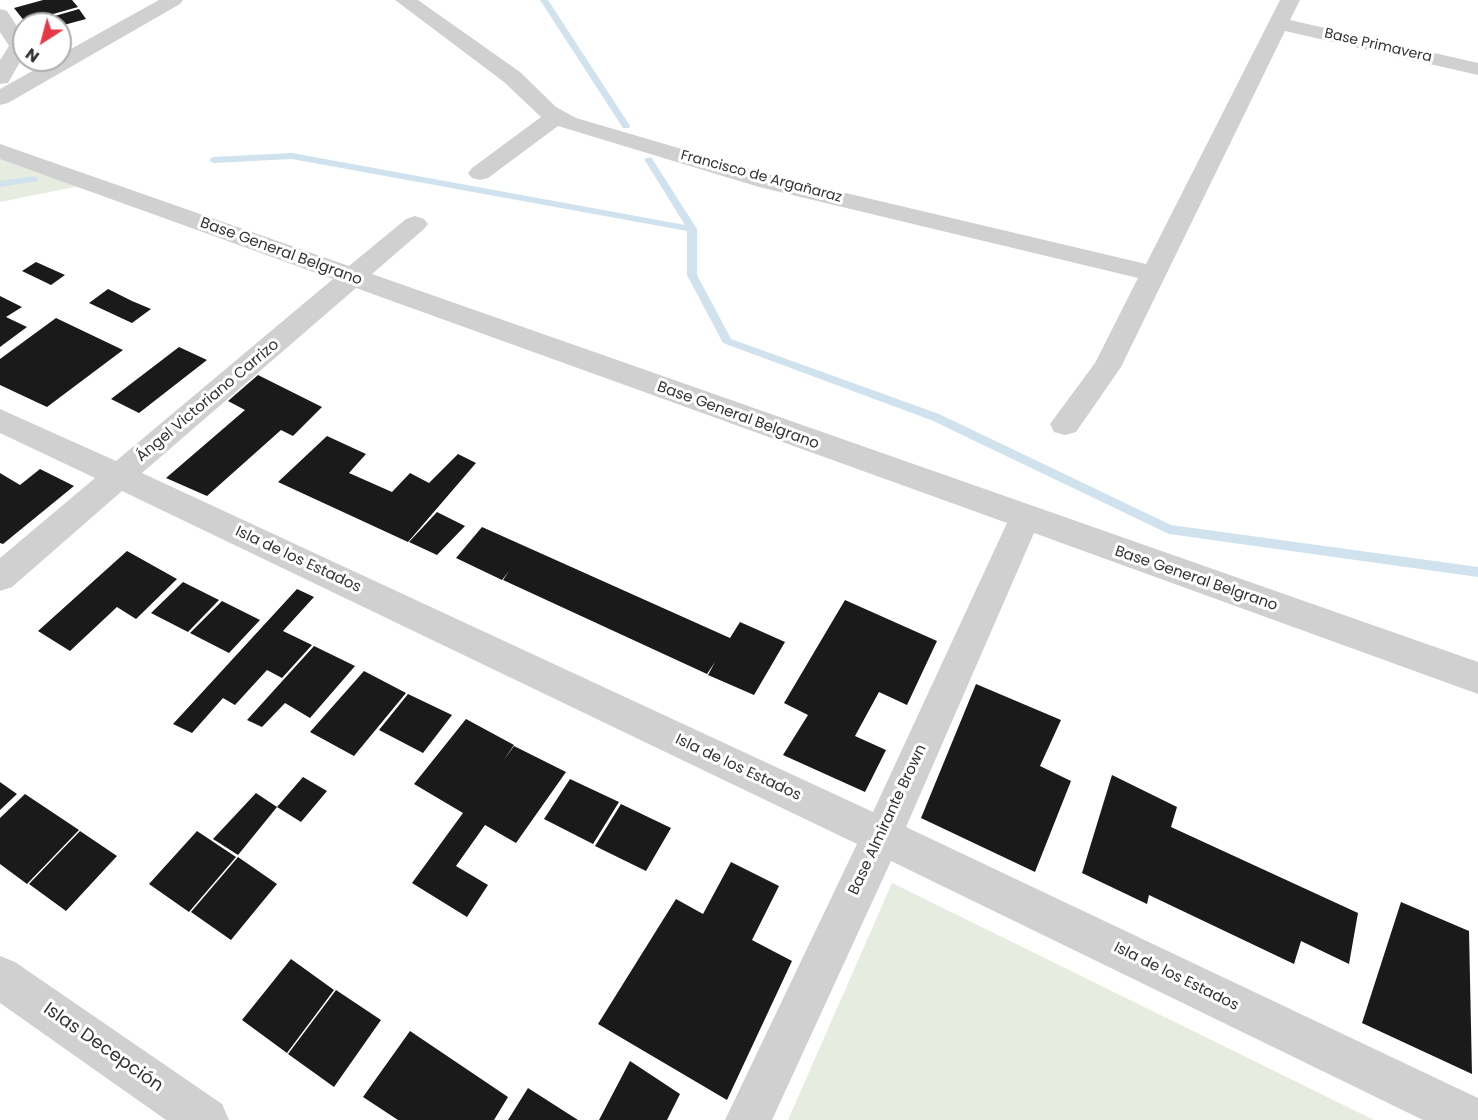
<!DOCTYPE html>
<meta charset="utf-8">
<style>
body{margin:0}
#map{position:relative;width:1478px;height:1120px;overflow:hidden;background:#fff;font-family:Poppins,sans-serif}
canvas{display:block}
.north{position:absolute;left:12px;top:12px;width:60px;height:60px;box-sizing:border-box;background:#fff;border:2px solid #adadad;border-radius:50%;rotate:216deg;font-size:16px;font-weight:700;line-height:24px;text-align:center;color:#333}
.north::after{content:'';display:block;margin:auto;width:21px;height:27px;background:#e63946;clip-path:polygon(50% 0,100% 100%,50% 72%,0 100%)}
</style>
<div id="map">
<canvas width="1478" height="1120"></canvas>
<div class="north">N</div>
</div>
<script>
const ctx = document.querySelector('canvas').getContext('2d');
ctx.lineJoin = 'round';
function paint(path, color) { ctx.fillStyle = color; ctx.fill(path, 'evenodd'); }
const shape = rows => new Path2D(rows.map(r => 'M' + r).join(''));
function write(font, color, halo, rows, align = 'center') {
  ctx.font = font + ' Poppins,sans-serif'; ctx.lineWidth = 6; ctx.setLineDash([]); ctx.textBaseline = 'middle'; ctx.strokeStyle = halo; ctx.fillStyle = color; for (const [text, x, y, turn = 0] of rows) {
    ctx.save(); ctx.translate(x, y); ctx.rotate((+turn || 0) * Math.PI / 180); ctx.textAlign = isNaN(turn) ? turn : align; if (halo) ctx.strokeText(text, 0, 0); ctx.fillText(text, 0, 0); ctx.restore();
  }
}
const green = shape([
 [0,154,79,186,0,202],
 [892,883,1374,1120,788,1120]
]);
const stream = shape([
 [540,0,548,0,630,126,629,128,623,128,540,0],
 [292,153,685,225,644,159,651,157,697,229,697,275,731,339,939,414,1171,525,1478,567,1478,577,1169,534,931,420,723,343,687,275,687,231,292,159,213,163,209,160,213,157,292,153],
 [34,176,38,179,37,181,0,187,0,181,34,176]
]);
const building = shape([
 [43,0,72,0,78,7,25,22,14,8],
 [79,9,86,19,60,26,60,24,27,24],
 [36,262,65,275,51,285,22,271],
 [108,289,132,301,151,309,132,323,89,303],
 [0,296,22,307,6,317,27,327,0,347],
 [56,318,123,350,47,407,0,385,0,359],
 [179,347,207,360,139,413,111,399],
 [258,375,322,407,293,436,281,430,207,496,166,478,245,410,228,401],
 [327,436,366,454,349,473,392,492,410,473,429,483,458,454,476,463,408,542,278,482],
 [40,469,74,486,3,544,0,543,0,473,20,485],
 [437,512,465,526,437,555,409,542],
 [482,527,730,638,740,622,785,642,754,695,708,675,715,662,707,674,503,580,509,571,502,580,456,558],
 [127,551,177,579,136,619,117,607,70,651,38,631],
 [183,582,219,600,188,632,151,613],
 [297,589,314,597,283,631,312,645,282,678,267,670,235,705,223,698,192,733,173,724],
 [845,600,937,641,907,705,879,692,855,736,886,750,865,792,783,755,808,715,784,703],
 [222,601,260,620,229,653,190,633],
 [314,646,355,666,310,718,285,703,262,727,247,720],
 [364,671,406,693,354,756,310,732],
 [976,684,1061,720,1040,766,1071,781,1035,872,921,818],
 [408,694,452,715,423,753,379,730],
 [466,719,514,745,503,761,514,746,566,772,516,843,485,825,456,866,488,885,467,917,412,883,463,813,414,784],
 [1112,775,1177,807,1171,827,1358,913,1349,964,1301,941,1294,964,1149,895,1147,904,1082,873],
 [303,777,327,791,301,822,277,807],
 [570,779,619,802,593,844,544,819],
 [0,782,17,794,0,810],
 [256,793,277,807,238,855,213,839],
 [25,794,79,830,27,884,0,864,0,818],
 [621,804,671,828,646,871,595,846],
 [80,831,117,856,66,911,29,884],
 [197,831,236,857,189,912,149,884],
 [238,857,277,884,231,940,191,912],
 [731,862,779,886,752,940,792,961,727,1100,598,1024,676,899,703,914],
 [1401,902,1469,931,1472,1074,1362,1023],
 [291,959,334,990,287,1053,242,1020],
 [336,990,381,1020,334,1087,288,1054],
 [410,1031,508,1097,494,1120,398,1120,363,1097],
 [630,1061,680,1094,667,1120,599,1120],
 [528,1088,578,1120,508,1120]
]);
const minor = shape([
 [159,0,183,0,180,4,8,103,0,105,0,89,52,60,60,60,60,55,159,0],
 [395,0,418,0,520,72,556,107,576,118,774,176,1146,264,1280,0,1300,0,1290,20,1478,63,1478,75,1285,31,1121,367,1076,432,1065,435,1054,432,1050,424,1095,363,1138,278,759,187,558,126,488,178,480,180,472,178,468,173,472,168,541,117,504,82,395,0],
 [0,9,7,11,24,37,24,55,8,83,0,84,0,60,9,46,0,32,0,9],
 [0,144,349,266,406,219,415,216,424,219,428,224,424,229,372,274,1478,662,1478,694,1034,533,906,827,1478,1098,1478,1120,1423,1120,891,861,772,1120,725,1120,857,844,122,491,12,587,0,591,0,558,95,478,0,433,0,409,116,461,333,279,0,159,0,144],
 [356,288,1007,523,873,812,142,473,356,288],
 [0,956,15,962,222,1104,229,1120,166,1120,0,1003,0,956]
]);
const farStreetnames = [
 ["Base Primavera",1378,46,13],
 ["Francisco de Argañaraz",761,177,15]
];
const streetNames = [
 ["Base General Belgrano",281,252,20],
 ["Ángel Victoriano Carrizo",208,401,-40],
 ["Base General Belgrano",738,416,20],
 ["Isla de los Estados",298,560,25],
 ["Base General Belgrano",1196,579,19],
 ["Isla de los Estados",738,768,25],
 ["Base Almirante Brown",888,820,-65],
 ["Isla de los Estados",1176,977,26]
];
const nearStreetnames = [
 ["Islas Decepción",103,1048,35]
];
paint(green, '#e6ecdf');
paint(stream, '#cfe2ee');
paint(building, '#1a1a1a');
paint(minor, '#d0d0d0');
write('14px', '#333', '#fff', farStreetnames);
write('15px', '#333', '#fff', streetNames);
write('18px', '#333', '#fff', nearStreetnames);
</script>
